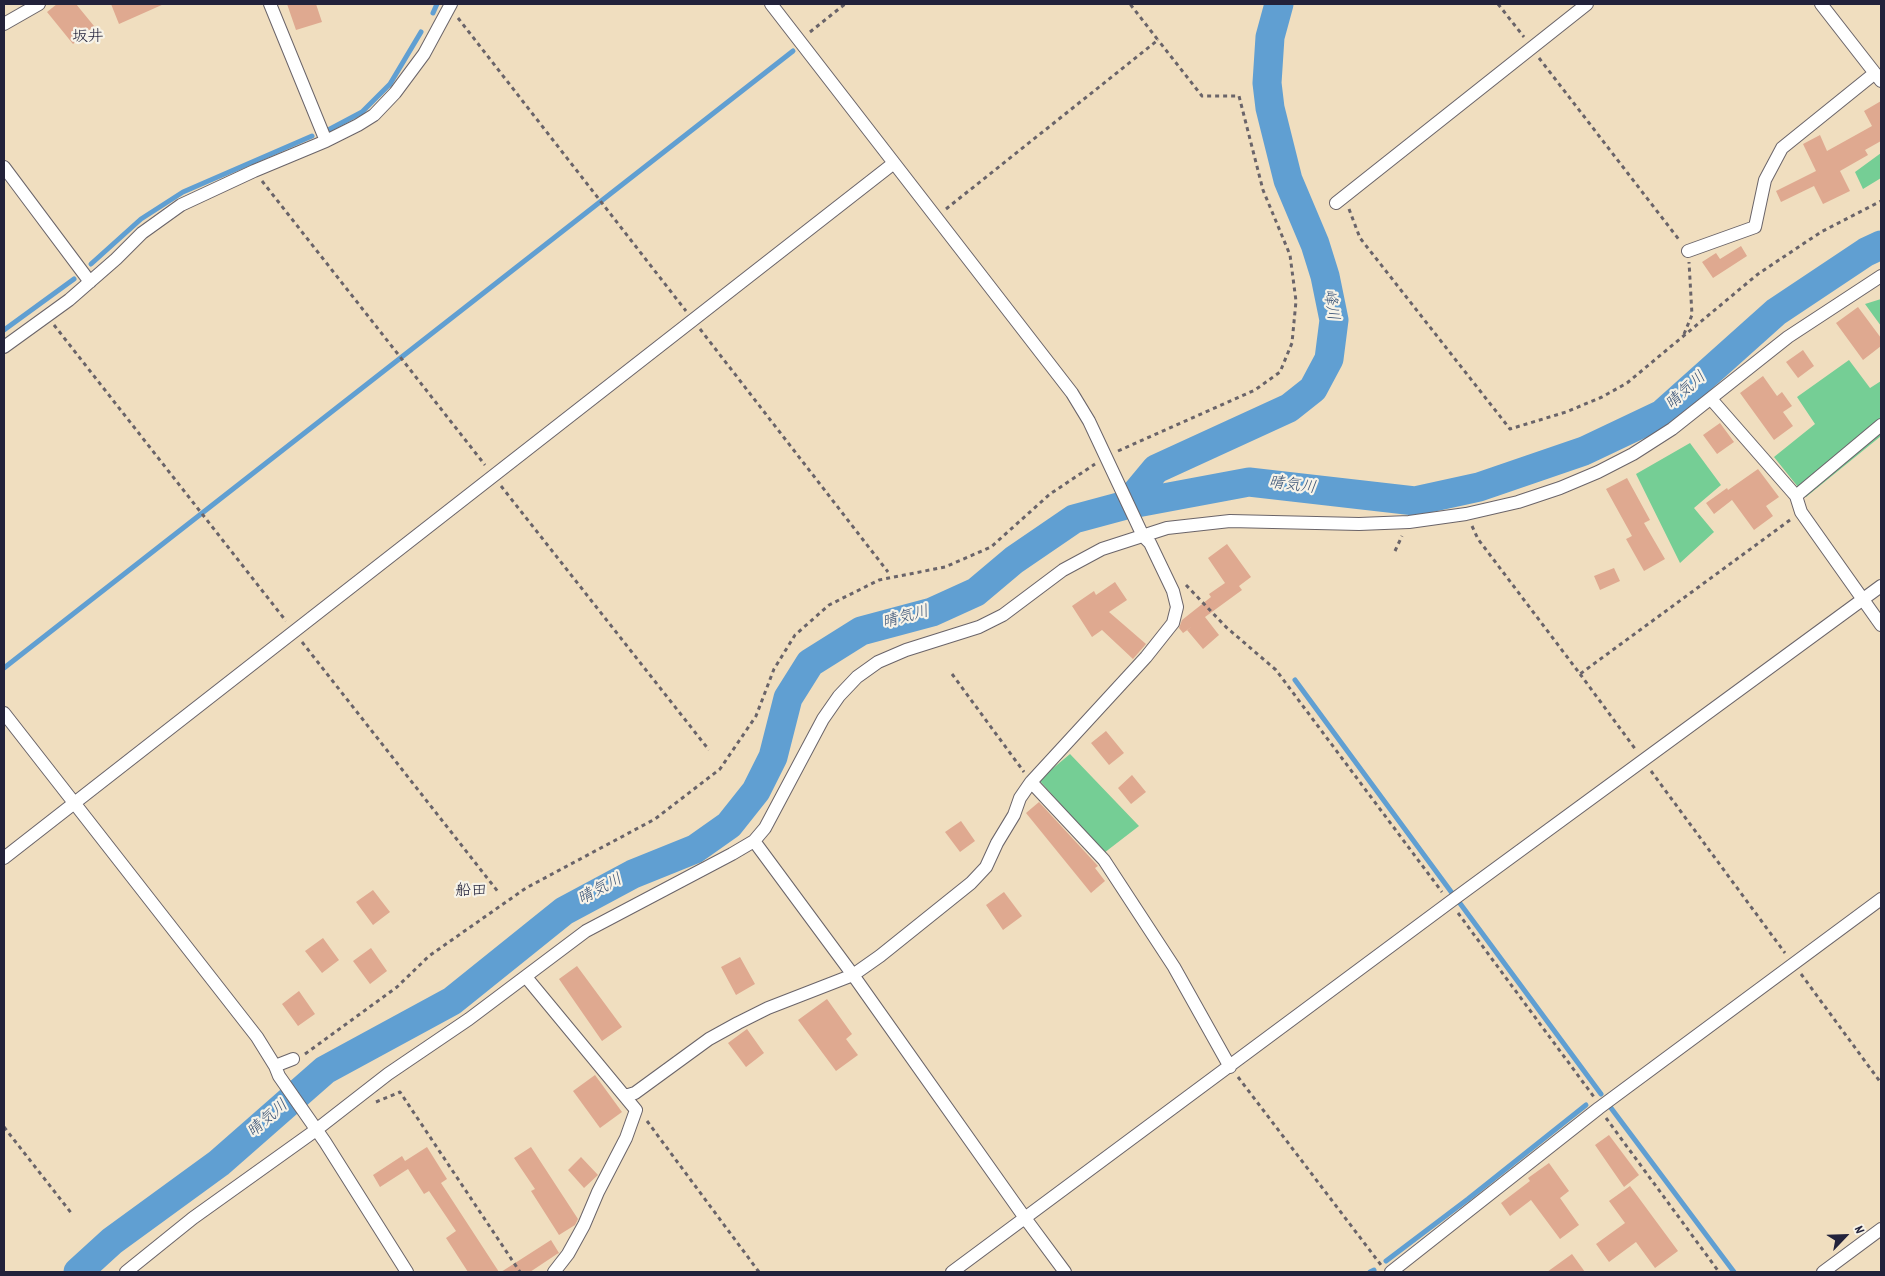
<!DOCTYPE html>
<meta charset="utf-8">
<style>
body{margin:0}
#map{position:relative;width:1885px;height:1276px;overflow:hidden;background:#f0debf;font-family:Dekko,sans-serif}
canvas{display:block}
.frame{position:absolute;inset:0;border:5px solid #22223b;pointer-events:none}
.north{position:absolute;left:1820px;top:1211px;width:50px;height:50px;-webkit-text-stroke:4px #f7f3e8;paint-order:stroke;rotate:66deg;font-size:14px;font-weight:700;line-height:20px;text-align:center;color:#22223b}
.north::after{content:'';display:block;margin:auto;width:18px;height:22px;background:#22223b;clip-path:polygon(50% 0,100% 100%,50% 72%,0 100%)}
</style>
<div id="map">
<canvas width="1885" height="1276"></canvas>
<div class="frame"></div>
<div class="north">N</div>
</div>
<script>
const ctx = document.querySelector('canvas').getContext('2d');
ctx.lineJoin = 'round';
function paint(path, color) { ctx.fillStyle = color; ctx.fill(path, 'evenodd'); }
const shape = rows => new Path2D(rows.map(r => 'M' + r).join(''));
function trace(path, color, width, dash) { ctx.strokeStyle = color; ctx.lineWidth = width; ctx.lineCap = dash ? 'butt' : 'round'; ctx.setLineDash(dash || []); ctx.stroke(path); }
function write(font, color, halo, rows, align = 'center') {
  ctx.font = font + ' Dekko,"Klee One",sans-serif'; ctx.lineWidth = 4.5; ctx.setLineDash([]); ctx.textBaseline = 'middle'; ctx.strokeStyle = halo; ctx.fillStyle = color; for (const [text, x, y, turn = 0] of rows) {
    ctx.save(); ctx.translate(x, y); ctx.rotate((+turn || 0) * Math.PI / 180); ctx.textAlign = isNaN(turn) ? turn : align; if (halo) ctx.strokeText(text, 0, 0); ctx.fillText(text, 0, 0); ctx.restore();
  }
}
const green = shape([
 [1881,153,1881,178,1863,189,1855,172],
 [1881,299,1881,326,1865,304],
 [1849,360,1870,388,1881,381,1881,436,1806,497,1774,457,1815,424,1797,397],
 [1690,443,1721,485,1694,508,1714,532,1680,563,1636,474],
 [1070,754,1139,826,1104,853,1039,780]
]);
const stream = shape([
 [433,13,437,4],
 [330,129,362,112,390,84,421,32],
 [91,264,141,219,183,192,312,136],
 [4,330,74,279],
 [4,668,793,51],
 [1295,680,1452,893],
 [1459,902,1601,1094],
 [1611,1108,1734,1272],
 [1386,1261,1468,1199,1586,1105],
 [1370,1272,1374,1270]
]);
const river = shape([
 [1126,505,1156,469,1289,408,1313,389,1329,359,1334,320,1325,276,1315,244,1288,180,1270,108,1267,83,1270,37,1279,4],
 [78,1272,112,1241,219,1163,325,1070,452,1001,564,911,633,874,695,849,729,825,756,791,773,757,788,698,810,663,861,631,932,612,976,592,1014,560,1074,519,1126,505,1249,482,1415,501,1479,487,1584,451,1662,414,1776,312,1866,252,1881,245]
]);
const building = shape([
 [57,4,76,4,94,26,73,44,47,12],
 [111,4,164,4,119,24],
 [287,4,316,4,322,22,296,30],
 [1881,101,1881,142,1881,141,1865,150,1868,155,1840,171,1850,191,1823,204,1814,186,1781,202,1776,191,1816,171,1803,144,1820,135,1827,151,1872,126,1864,111],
 [1741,246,1747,256,1713,278,1702,262,1716,253,1720,259],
 [1858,307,1881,338,1881,346,1863,360,1836,323],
 [1803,350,1814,366,1798,378,1786,362],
 [1763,376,1777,396,1782,392,1792,406,1783,412,1793,426,1774,440,1740,393],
 [1720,423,1734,442,1717,454,1703,435],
 [1758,469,1779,497,1766,506,1773,516,1754,530,1732,500,1714,514,1706,503,1727,488,1728,490],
 [1627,478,1650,520,1644,523,1665,559,1644,571,1626,539,1632,536,1606,489],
 [1227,544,1251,577,1239,586,1242,590,1205,617,1219,635,1203,649,1187,630,1193,626,1183,633,1179,628,1182,620,1211,597,1209,594,1225,583,1208,558],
 [1614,568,1620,581,1600,590,1594,576],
 [1115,582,1127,600,1109,612,1146,644,1133,659,1102,630,1092,637,1072,606,1094,591,1096,595],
 [1106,731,1124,753,1109,765,1091,743],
 [1132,775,1146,792,1131,804,1118,788],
 [1039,802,1098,866,1095,868,1105,881,1091,893,1026,813],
 [961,821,975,841,960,852,945,832],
 [373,890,390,912,373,925,356,902],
 [1004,892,1022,916,1003,930,986,905],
 [323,938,339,960,322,973,305,951],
 [371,948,387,971,370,984,353,961],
 [740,957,755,984,736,995,721,967],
 [577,966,622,1027,602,1041,559,979],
 [299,991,315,1014,298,1026,282,1004],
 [827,999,852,1034,846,1039,858,1055,836,1071,798,1020],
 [747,1029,764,1053,746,1067,728,1043],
 [595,1075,622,1112,600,1128,573,1091],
 [1609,1135,1639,1175,1624,1187,1595,1145],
 [427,1147,447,1179,441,1183,499,1272,468,1272,446,1238,456,1231,429,1191,424,1194,408,1169,380,1187,373,1175,402,1156,405,1161],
 [531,1147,578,1219,575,1225,559,1235,531,1191,535,1189,514,1158],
 [581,1157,598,1175,584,1188,568,1170],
 [1549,1163,1569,1191,1560,1198,1579,1225,1560,1239,1531,1200,1510,1216,1501,1203,1530,1181,1528,1178],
 [1630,1186,1678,1251,1655,1268,1636,1242,1609,1262,1596,1244,1625,1223,1609,1201],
 [551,1240,559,1253,557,1254,530,1272,501,1272],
 [1572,1254,1585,1272,1547,1272]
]);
const path = shape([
 [1498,4,1524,37],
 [458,18,686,311],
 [810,32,845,4],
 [1539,58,1680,241],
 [262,181,485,465],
 [946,209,1158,40,1130,4],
 [1349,209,1360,238,1510,429,1566,412,1602,397,1627,383,1758,274,1821,232,1881,201],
 [54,325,286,621],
 [700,329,888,572],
 [1684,334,1692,315,1689,262],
 [1118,451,1255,390,1280,372,1292,343,1296,301,1290,255,1263,190,1239,96,1202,96,1158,40],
 [501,486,709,750],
 [1472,526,1478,539,1580,674,1790,520],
 [1395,551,1402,536],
 [1186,585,1226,627,1276,670,1442,892],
 [302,642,499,893],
 [952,674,1024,772],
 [1580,674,1636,750],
 [1651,771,1785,953],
 [1458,913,1594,1097],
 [1801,974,1881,1083],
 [305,1054,397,987,429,956,526,888,655,819,720,769,756,716,774,669,795,635,829,605,879,580,945,567,991,547,1050,494,1095,464],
 [1238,1077,1381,1265],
 [376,1102,400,1092,520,1272],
 [1606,1118,1719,1272],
 [647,1121,759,1272],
 [4,1127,72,1214]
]);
const minor = shape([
 [270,4,326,141],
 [1821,4,1881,81],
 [4,24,39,4],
 [4,167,90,282],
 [1336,203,1587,4],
 [1688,251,1755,227,1765,180,1782,148,1875,73],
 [4,347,69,300,116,259,142,233,181,205,254,171,326,141,358,125,374,115,395,93,424,54,451,4],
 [1711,399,1796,496],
 [1881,425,1796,496,1801,512,1881,625],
 [4,713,257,1037,275,1066,279,1076,325,1142,407,1272],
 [1031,782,1104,860,1174,967,1230,1067],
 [754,841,853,975,1025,1218,1065,1272],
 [4,858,894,163],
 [526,977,636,1110,626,1138,598,1192,584,1225,568,1254,554,1272],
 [275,1066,293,1059],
 [625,1096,635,1093,709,1039,738,1023,768,1008,853,975,880,956,971,883,986,867,997,843,1014,815,1020,798,1031,782,1146,657,1173,623,1177,607,1173,591,1150,543,1143,536,1089,421,1072,393,771,4],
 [126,1272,193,1218,316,1130,388,1074,469,1019,586,931,732,854,754,841,765,828,823,719,839,696,857,677,878,662,906,650,979,627,1003,615,1063,570,1102,549,1167,528,1230,521,1359,524,1409,522,1466,514,1518,502,1560,488,1598,472,1633,454,1672,429,1788,337,1881,276],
 [952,1272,1450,902,1881,586],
 [1391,1272,1599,1108,1881,899],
 [1823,1272,1881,1229]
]);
const neighbourhoodNames = [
 ["坂井",88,39],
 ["船田",471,893]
];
const waterNames = [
 ["峰川",1329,305,81],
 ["晴気川",1687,392,-42],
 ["晴気川",1292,487,7],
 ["晴気川",906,619,-15],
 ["晴気川",601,891,-28],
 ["晴気川",269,1120,-41]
];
paint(green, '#75ce95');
trace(stream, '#609fd2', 5);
trace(river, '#609fd2', 29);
paint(building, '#dfa990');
trace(minor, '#6a6469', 14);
trace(path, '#6a6469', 3, [4, 4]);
trace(minor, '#fff', 12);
write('16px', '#22223b', '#f7f3e8', neighbourhoodNames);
write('italic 16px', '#3b5477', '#f7f3e8', waterNames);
</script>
